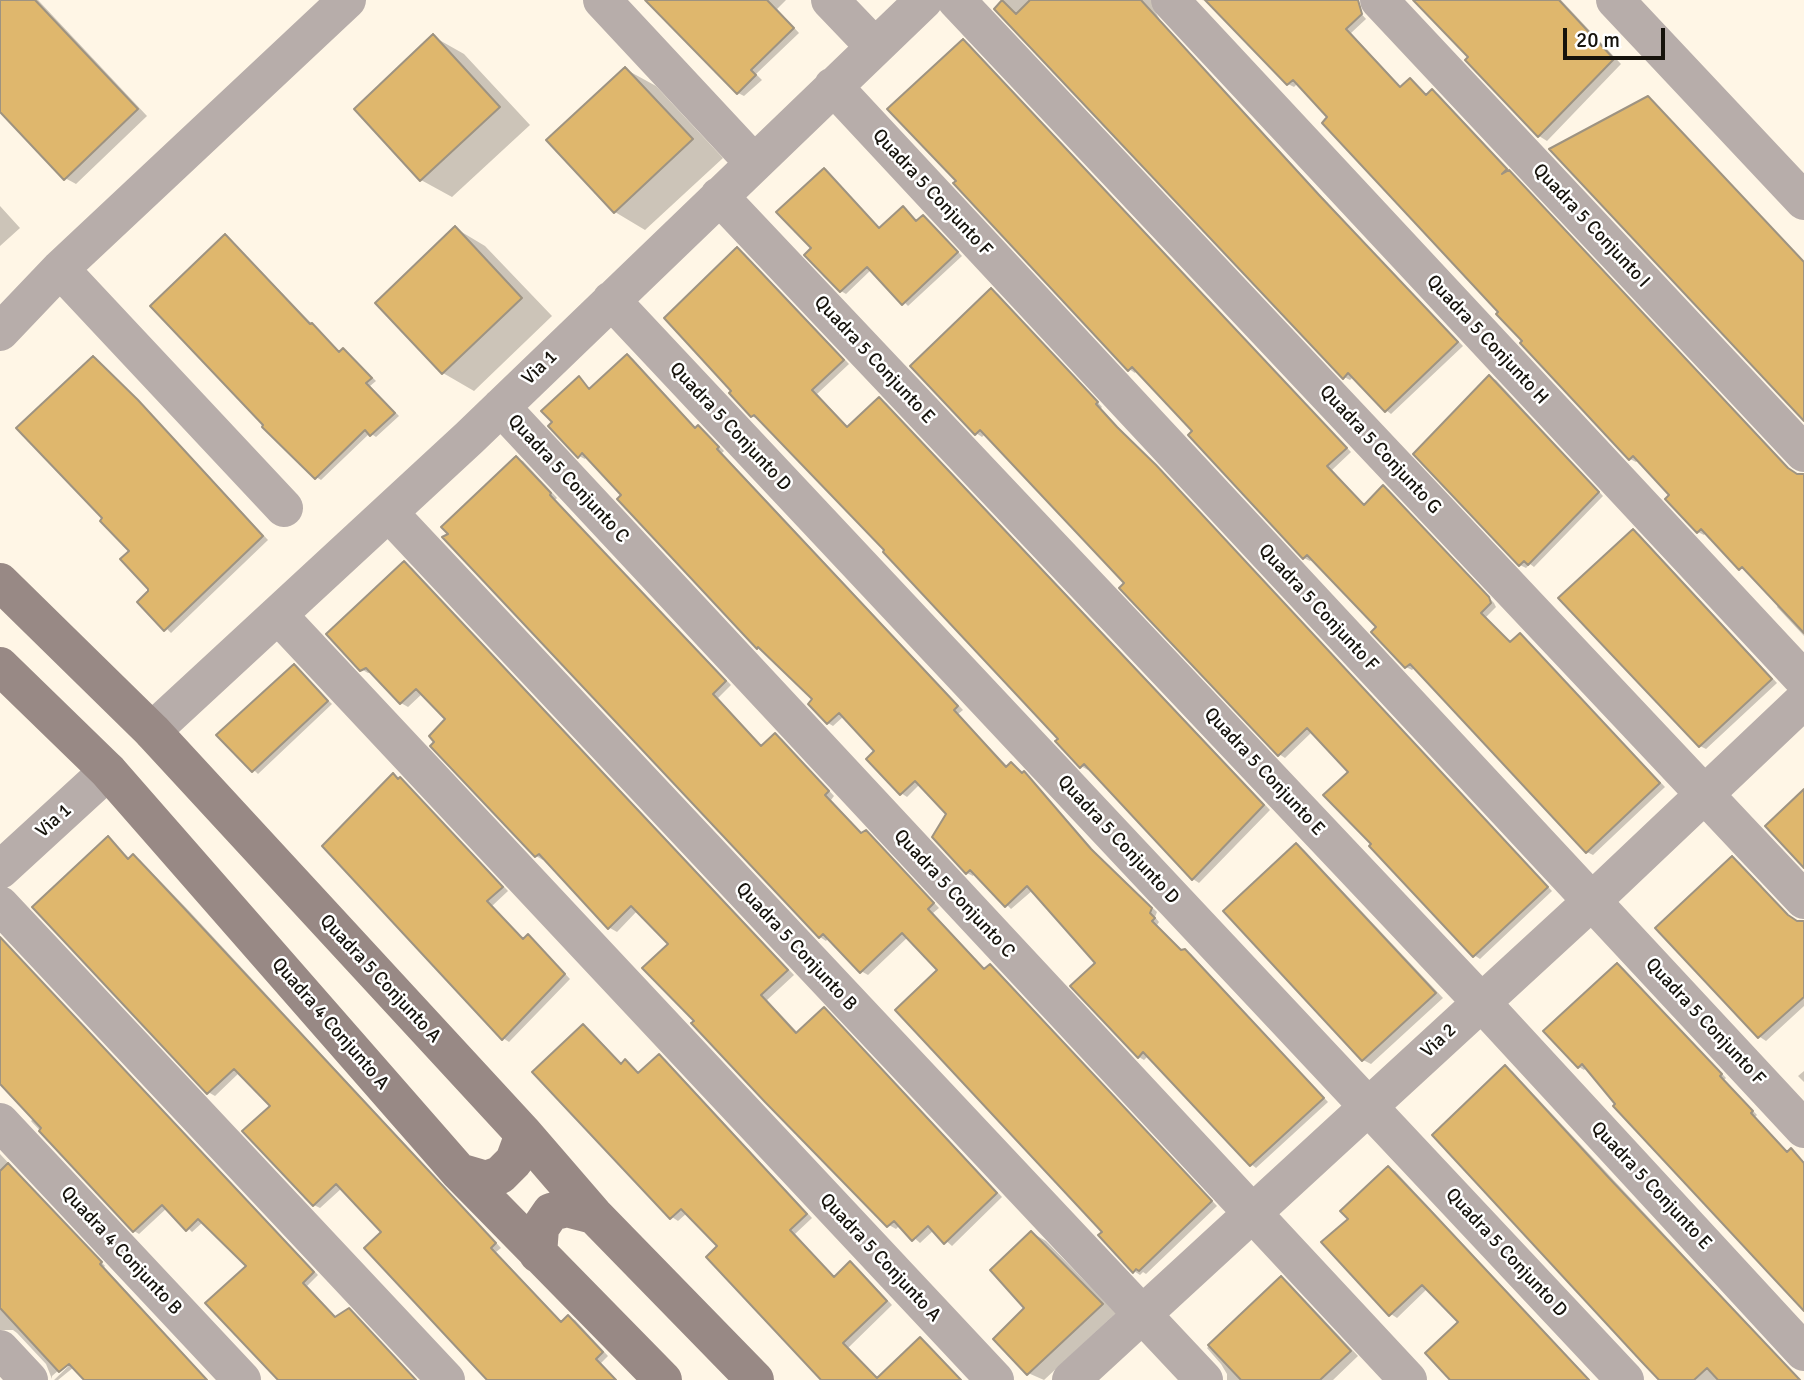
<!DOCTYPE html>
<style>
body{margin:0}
#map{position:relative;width:1804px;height:1380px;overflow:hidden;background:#fff6e6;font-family:Signika,sans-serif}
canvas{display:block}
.scale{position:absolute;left:1563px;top:28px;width:102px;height:32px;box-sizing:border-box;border:4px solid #16130c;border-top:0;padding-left:9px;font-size:21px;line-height:24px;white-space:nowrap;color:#16130c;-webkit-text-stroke:5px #fff;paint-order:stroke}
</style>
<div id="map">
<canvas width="1804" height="1380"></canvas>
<div class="scale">20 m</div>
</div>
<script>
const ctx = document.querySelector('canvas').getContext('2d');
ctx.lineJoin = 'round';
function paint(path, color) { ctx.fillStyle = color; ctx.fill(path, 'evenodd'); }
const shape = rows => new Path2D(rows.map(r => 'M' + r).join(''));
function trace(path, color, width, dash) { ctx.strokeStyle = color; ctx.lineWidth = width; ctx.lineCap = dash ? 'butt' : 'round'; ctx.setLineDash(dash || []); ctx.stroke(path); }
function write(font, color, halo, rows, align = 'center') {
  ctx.font = font + ' Signika,sans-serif'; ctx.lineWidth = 5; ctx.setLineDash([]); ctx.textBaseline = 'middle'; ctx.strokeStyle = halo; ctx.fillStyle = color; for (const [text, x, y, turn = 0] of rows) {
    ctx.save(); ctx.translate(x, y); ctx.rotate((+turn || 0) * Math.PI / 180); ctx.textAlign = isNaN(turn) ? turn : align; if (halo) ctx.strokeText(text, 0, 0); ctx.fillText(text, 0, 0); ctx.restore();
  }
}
const shadow = shape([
 [0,0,38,0,147,116,76,184,65,178,0,109],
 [648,0,786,0,777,9,799,33,756,74,762,80,744,96,738,93],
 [1004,0,1154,0,1154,9,1160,20,1370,249,1463,346,1391,414,1386,410,1353,377,1350,380,1344,377,996,8],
 [1202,0,1349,0,1366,19,1351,33,1402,88,1410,80,1428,96,1433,91,1438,94,1794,473,1804,476,1804,636,1777,607,1779,604,1747,570,1740,568,1706,533,1704,535,1698,532,1672,495,1638,460,1636,462,1630,459,1298,83,1294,87,1288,84,1210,2],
 [1416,0,1561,0,1621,64,1547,141,1539,136,1470,57],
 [434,37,464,54,530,125,452,197,421,180,356,109],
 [963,41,969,44,1351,452,1332,470,1365,506,1383,487,1389,490,1494,603,1496,607,1486,617,1511,643,1520,635,1525,639,1665,787,1593,855,1587,852,1415,667,1412,670,1406,667,1374,632,1378,627,1313,558,1310,561,1304,558,1194,431,1137,370,1135,373,1129,369,958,181],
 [625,69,656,86,723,158,645,230,615,212],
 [1648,98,1654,102,1804,263,1804,418],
 [824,170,881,229,908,211,918,222,923,217,928,220,962,256,908,306,872,269,846,294,841,291,807,255,813,248],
 [0,206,20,228,0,246],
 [455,228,485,246,552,316,474,391,443,373,377,303],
 [230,239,340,353,343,350,348,353,376,381,370,386,399,416,376,437,370,433,321,480,316,477],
 [738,250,744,253,849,364,817,394,849,428,879,399,886,403,1270,810,1199,883,1193,879,1090,768,1088,770,1081,766,1060,739,887,550,759,420,752,416],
 [992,290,998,294,1102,407,1101,408,1123,432,1162,471,1552,891,1480,959,1474,955,1350,772,1313,731,1285,758,1279,754,1127,583,985,434,982,437,976,433],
 [627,356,633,359,697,429,699,427,704,430,724,451,722,453,963,710,958,714,1008,767,1011,764,1029,777,1097,854,1157,912,1155,917,1159,922,1157,925,1183,951,1191,954,1328,1102,1256,1168,1251,1164,1149,1055,1144,1060,1139,1057,1097,963,1033,890,1011,909,975,873,973,876,967,873,948,814,920,784,907,797,901,793,876,751,844,716,833,726,828,723,815,699,758,648,619,499,623,495,587,456,585,459,579,456,551,426,579,379,591,390],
 [93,358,144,406,268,540,171,633,140,602,150,592,131,551],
 [1490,377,1496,380,1603,496,1534,567,1530,564,1526,568,1520,565,1416,454],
 [517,458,523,461,557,498,555,500,731,685,718,698,763,747,775,735,782,739,834,796,831,800,863,834,866,832,872,836,939,908,933,913,986,970,990,966,996,969,1217,1206,1146,1274,1143,1272,1140,1275,1134,1271,1104,1232,940,970,908,937,868,975,861,971,829,937,826,941,820,937],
 [1633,531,1639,534,1777,683,1706,749,1700,746],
 [405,564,412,568,794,975,767,1000,798,1033,824,1010,831,1014,1002,1197,952,1246,934,1230,920,1243,900,1225,896,1229,889,1225,696,1021,670,944,638,910,617,932,610,928,545,858,543,860,536,856,448,719,423,693,408,707,401,703,372,672,368,673,361,669],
 [294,666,332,704,258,774,218,735],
 [393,775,406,783,508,891,492,906,524,940,528,936,534,940,570,979,509,1042,503,1038],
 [108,839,130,859,134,856,140,860,190,912,501,1248,496,1252,563,1323,568,1317,575,1320,608,1356,601,1363,617,1380,489,1380,383,1232,342,1188,320,1208,314,1205,272,1106,240,1072,215,1096,208,1092],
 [1297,846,1304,850,1443,998,1371,1064,1363,1060],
 [1733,858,1739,862,1762,886,1760,888,1804,936,1804,1006,1766,1041,1760,1037,1658,928],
 [0,939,5,942,318,1275,307,1286,337,1318,354,1314,417,1380,280,1380,248,1266,203,1222,192,1232,167,1208,139,1234,134,1231,31,1121,35,1117,0,1081],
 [1617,965,1623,968,1726,1078,1724,1080,1757,1115,1755,1117,1789,1153,1791,1150,1804,1162,1804,1308,1617,1104,1587,1067,1584,1070,1579,1067],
 [583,1026,589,1029,622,1064,626,1061,640,1074,659,1056,665,1059,812,1218,795,1234,835,1278,850,1263,857,1267,892,1305,848,1348,879,1379,921,1339,927,1343,962,1380,824,1380,719,1246,687,1213,678,1221,672,1217],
 [1505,1068,1512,1071,1800,1380,1661,1380],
 [1804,1071,1804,1082,1798,1076],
 [0,1154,105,1266,104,1267,208,1380,86,1380,74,1367,58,1380,54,1380,76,1359,74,1357,52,1376,52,1379,46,1364,17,1333,13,1330,0,1330],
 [1389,1168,1395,1171,1590,1380,1452,1380,1460,1322,1428,1288,1397,1318,1391,1314,1351,1219],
 [1032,1233,1046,1241,1116,1313,1044,1380,1028,1373,1027,1308],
 [1282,1278,1289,1283,1358,1356,1333,1380,1227,1380,1227,1374,1221,1364,1207,1348]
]);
const building = shape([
 [0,0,35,0,138,109,64,180,0,112,0,0],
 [645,0,767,0,794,28,751,70,756,75,737,94,645,0],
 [1002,0,1016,14,1030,0,1141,0,1319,195,1458,342,1385,412,1348,373,1343,379,994,9,1002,0],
 [1205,0,1358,0,1362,14,1346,29,1400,87,1410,78,1426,95,1432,89,1507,169,1502,174,1509,170,1788,468,1797,474,1804,474,1804,633,1742,567,1739,570,1701,529,1697,533,1665,499,1669,495,1633,456,1629,460,1520,343,1522,341,1496,314,1498,312,1322,123,1327,117,1293,80,1287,85,1205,0],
 [1413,0,1559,0,1614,59,1538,137,1465,60,1468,57,1413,0],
 [433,34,500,107,420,181,354,109,433,34],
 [963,39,1347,448,1327,466,1364,505,1383,485,1489,597,1491,603,1481,613,1510,642,1520,633,1660,783,1586,853,1410,664,1405,668,1371,632,1376,627,1307,555,1303,559,1188,435,1192,431,1132,367,1128,371,953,183,956,181,887,109,963,39],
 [625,67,693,139,614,213,546,140,625,67],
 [1648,96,1804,262,1804,421,1549,149,1648,96],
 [824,168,879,228,903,206,916,221,923,215,958,252,902,305,867,267,840,292,804,255,811,248,776,212,824,168],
 [455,226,522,298,442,374,375,303,455,226],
 [225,234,310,324,312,323,339,352,343,348,372,378,366,383,395,413,370,436,365,430,315,479,262,427,263,425,150,306,225,234],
 [737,247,844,360,812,390,847,427,879,397,1264,805,1192,880,1084,764,1080,768,1055,741,1058,739,883,552,884,550,754,415,751,417,729,393,731,391,664,318,737,247],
 [991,288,1098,402,1096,404,1117,427,1156,465,1548,887,1473,957,1369,846,1371,844,1323,795,1348,772,1307,728,1278,756,1119,588,1124,583,980,430,975,435,910,366,991,288],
 [627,354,695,428,698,425,719,447,717,449,958,706,954,710,1006,767,1011,762,1022,773,1024,771,1091,849,1152,908,1150,913,1155,918,1152,921,1181,950,1185,949,1324,1098,1250,1166,1143,1052,1138,1058,1070,986,1095,963,1027,886,1005,907,970,870,966,874,932,837,946,814,915,781,900,795,866,759,874,751,839,713,827,724,808,704,812,699,758,647,757,649,617,499,621,495,582,453,578,458,548,426,552,422,541,411,579,376,589,389,627,354],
 [93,356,138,400,263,536,164,631,137,602,148,591,148,589,120,559,129,551,100,521,102,518,16,428,93,356],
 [1489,375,1599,492,1528,565,1524,561,1519,566,1413,454,1489,375],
 [516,456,551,493,550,495,726,681,713,694,761,746,775,733,829,791,825,795,861,833,866,830,934,903,928,909,984,969,990,964,1212,1201,1139,1271,1136,1269,1133,1273,1098,1235,1102,1232,895,1010,937,970,902,933,860,973,823,934,819,938,442,537,448,534,441,527,516,456],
 [1633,529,1772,679,1699,747,1558,598,1633,529],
 [404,561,788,970,761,995,796,1033,824,1007,997,1193,944,1244,928,1226,912,1241,894,1221,887,1227,765,1102,691,1023,694,1021,642,968,668,944,631,906,608,929,539,854,535,857,430,746,434,742,429,736,445,719,416,689,400,704,366,668,360,671,326,634,404,561],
 [294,664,328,701,252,772,216,735,294,664],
 [393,773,398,779,400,777,503,887,487,901,523,939,528,934,565,974,502,1040,322,846,393,773],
 [1804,789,1804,868,1765,826,1804,789],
 [108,836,128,859,133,854,183,907,496,1243,491,1248,561,1322,568,1315,603,1352,596,1359,616,1380,487,1380,364,1248,381,1232,336,1184,313,1206,242,1131,270,1106,234,1069,207,1094,32,907,108,836],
 [1296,843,1436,993,1362,1061,1223,911,1296,843],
 [1732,856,1788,915,1797,921,1804,921,1804,997,1758,1038,1655,928,1732,856],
 [0,937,314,1272,303,1283,335,1317,349,1308,416,1380,278,1380,205,1303,246,1266,198,1219,186,1231,162,1205,133,1232,39,1131,41,1128,0,1084,0,937],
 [1617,963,1722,1074,1720,1076,1753,1111,1751,1113,1787,1152,1791,1148,1804,1163,1804,1311,1613,1106,1615,1104,1582,1064,1578,1068,1543,1031,1617,963],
 [583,1024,621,1064,625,1059,638,1073,659,1054,807,1214,790,1230,834,1277,850,1261,887,1301,843,1343,877,1378,920,1337,961,1380,821,1380,706,1257,717,1246,681,1209,670,1219,532,1072,583,1024],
 [1505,1065,1610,1179,1800,1380,1718,1380,1707,1368,1694,1380,1659,1380,1641,1361,1432,1135,1505,1065],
 [8,1163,102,1262,100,1264,207,1380,84,1380,69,1364,59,1372,0,1308,0,1171,8,1163],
 [1388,1166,1429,1209,1589,1380,1450,1380,1425,1353,1458,1322,1422,1285,1389,1316,1321,1242,1348,1219,1340,1211,1388,1166],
 [1031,1231,1103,1304,1027,1375,993,1339,1024,1308,990,1270,1031,1231],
 [1281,1276,1351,1351,1320,1380,1241,1380,1208,1345,1281,1276]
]);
const street = shape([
 [602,0,754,163],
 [830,0,874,46],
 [956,0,1804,900],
 [1170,0,1804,680],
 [1379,0,1804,453],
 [1615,0,1804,201],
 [833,86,1804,1129],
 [719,196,1481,1002,1804,1352],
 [60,269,284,508],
 [611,300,1625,1380],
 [0,332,60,269,347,0],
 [501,407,1408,1380],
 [389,513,1204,1380],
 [278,615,995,1380],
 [152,731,469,438,924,0],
 [0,870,108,771],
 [0,905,446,1380],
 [0,1122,242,1380],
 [0,1349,29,1380],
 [1071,1380,1592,901,1804,700]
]);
const secondary = shape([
 [0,582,152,731,524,1134,594,1215,755,1380],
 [0,666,108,771,459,1172,663,1380],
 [459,1172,486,1180,500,1175,514,1161,524,1134],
 [538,1254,540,1228,551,1212,567,1208,594,1215]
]);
const streetNames = [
 ["Quadra 5 Conjunto F",932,193,47],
 ["Quadra 5 Conjunto I",1591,226,47],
 ["Quadra 5 Conjunto H",1487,340,47],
 ["Quadra 5 Conjunto E",874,360,47],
 ["Via 1",540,368,-44],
 ["Quadra 5 Conjunto D",730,427,47],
 ["Quadra 5 Conjunto G",1380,450,47],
 ["Quadra 5 Conjunto C",568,479,47],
 ["Quadra 5 Conjunto F",1318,608,47],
 ["Quadra 5 Conjunto E",1264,772,47],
 ["Via 1",54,821,-42],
 ["Quadra 5 Conjunto D",1118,840,47],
 ["Quadra 5 Conjunto C",954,894,47],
 ["Quadra 5 Conjunto B",796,947,47],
 ["Quadra 5 Conjunto A",380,979,47],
 ["Quadra 5 Conjunto F",1705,1022,47],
 ["Quadra 4 Conjunto A",330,1024,49],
 ["Via 2",1439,1041,-43],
 ["Quadra 5 Conjunto E",1651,1186,47],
 ["Quadra 4 Conjunto B",121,1251,47],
 ["Quadra 5 Conjunto D",1506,1253,47],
 ["Quadra 5 Conjunto A",880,1258,47]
];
paint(shadow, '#0003');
paint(building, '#dfb76d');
trace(building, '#9e9381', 2);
trace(street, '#b7adaa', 38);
trace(secondary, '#988985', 38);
write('19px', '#16130c', '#fff', streetNames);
</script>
